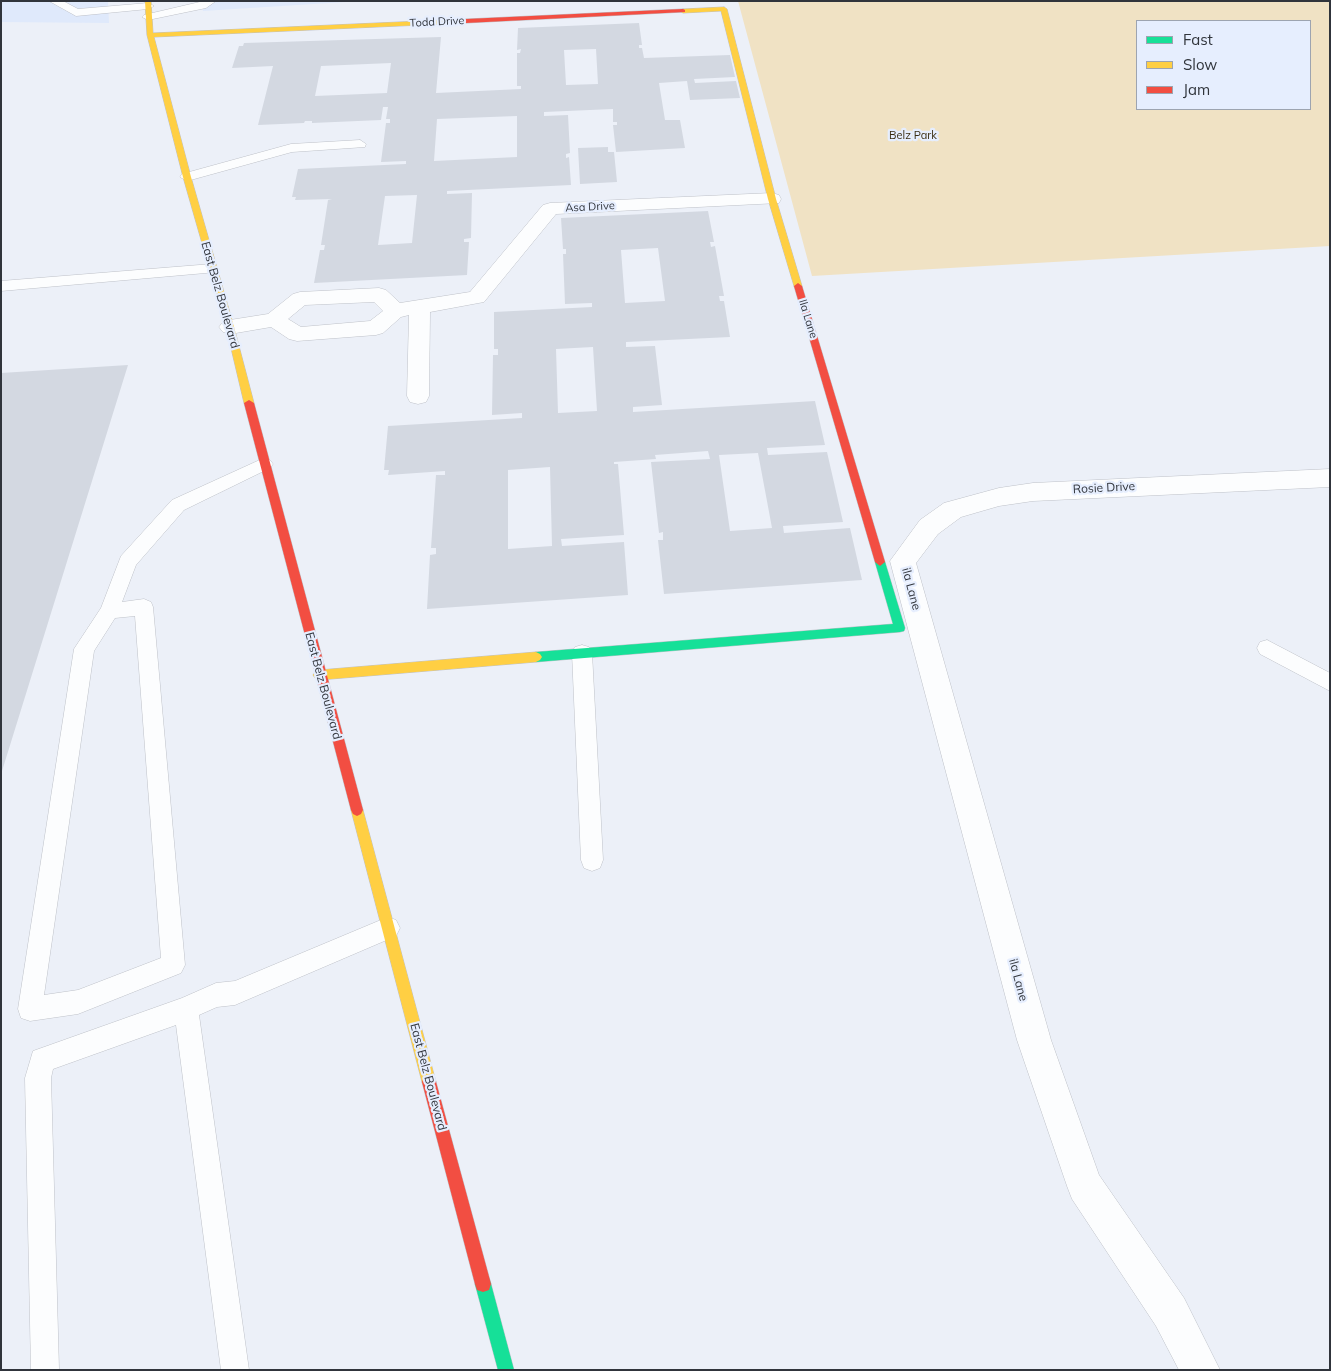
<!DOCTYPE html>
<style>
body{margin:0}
#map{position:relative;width:1331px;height:1371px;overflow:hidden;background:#ecf0f8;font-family:Mulish,sans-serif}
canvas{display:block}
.frame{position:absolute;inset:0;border:2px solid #30343b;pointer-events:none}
.legend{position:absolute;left:1136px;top:20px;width:175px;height:90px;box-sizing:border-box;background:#e6eefe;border:1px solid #9da4b0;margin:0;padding:6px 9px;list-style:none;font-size:15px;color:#30343b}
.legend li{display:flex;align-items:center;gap:10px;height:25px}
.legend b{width:25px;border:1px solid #9da4b0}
</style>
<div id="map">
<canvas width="1331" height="1371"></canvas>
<div class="frame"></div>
<ul class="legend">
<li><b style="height:6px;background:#16e098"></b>Fast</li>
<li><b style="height:6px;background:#ffcf43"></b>Slow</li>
<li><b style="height:6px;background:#f24e42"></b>Jam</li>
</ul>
</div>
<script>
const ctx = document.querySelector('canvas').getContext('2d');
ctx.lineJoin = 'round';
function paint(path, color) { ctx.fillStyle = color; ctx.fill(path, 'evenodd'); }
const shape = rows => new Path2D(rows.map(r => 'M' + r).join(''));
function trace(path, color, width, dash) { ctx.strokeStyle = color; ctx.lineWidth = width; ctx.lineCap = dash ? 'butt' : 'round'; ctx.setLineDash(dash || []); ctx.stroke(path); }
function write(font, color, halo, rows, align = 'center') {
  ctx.font = font + ' Mulish,sans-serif'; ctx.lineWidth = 4.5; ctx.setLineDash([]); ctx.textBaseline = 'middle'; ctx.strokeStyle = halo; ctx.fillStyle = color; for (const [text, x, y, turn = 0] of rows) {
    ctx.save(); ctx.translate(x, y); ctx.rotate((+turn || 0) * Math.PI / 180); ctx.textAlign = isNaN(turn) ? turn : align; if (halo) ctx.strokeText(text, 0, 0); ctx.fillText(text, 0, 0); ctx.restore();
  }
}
const built = shape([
 [1,1,108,1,109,23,1,22],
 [201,1,361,1,203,11]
]);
const green = shape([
 [738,1,1330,1,1330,246,812,276],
 [1137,21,1310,21,1310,109,1137,109]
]);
const building = shape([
 [639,23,642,45,639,45,639,48,642,48,644,58,730,55,735,77,694,79,695,83,736,81,740,98,690,100,687,81,659,83,665,120,680,120,685,148,616,152,613,125,617,125,617,122,613,122,613,109,544,112,544,116,568,115,570,153,566,154,566,158,569,157,571,185,447,191,447,194,472,193,471,238,464,239,464,242,469,242,467,275,314,283,320,250,324,250,325,245,321,245,328,200,332,199,295,200,296,197,292,197,298,169,406,164,406,161,381,162,386,123,390,123,390,119,386,119,388,107,383,107,381,120,312,123,312,121,305,121,304,123,258,125,273,66,232,68,239,46,243,46,244,43,441,37,436,93,521,89,521,86,517,86,517,53,520,53,521,49,517,50,518,28],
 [596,49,598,84,566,85,564,50],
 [391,63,387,93,315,96,321,66],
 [517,116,517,157,434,161,437,119],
 [417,195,412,243,378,245,385,196],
 [608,147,608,152,614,152,617,182,580,184,578,148],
 [708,211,714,242,710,242,711,247,715,246,724,296,719,296,720,301,724,301,730,337,626,342,626,347,655,346,662,405,633,407,633,412,815,401,825,445,767,448,768,455,827,452,843,522,783,526,784,533,850,528,862,580,664,594,658,540,663,540,663,532,659,533,651,462,710,459,708,451,655,455,656,459,614,462,614,464,618,464,624,535,561,539,562,546,624,542,628,595,427,609,430,555,436,554,436,548,431,548,436,475,445,475,445,471,388,475,389,470,384,470,388,426,522,418,522,413,492,415,493,355,498,355,498,349,494,349,494,312,592,307,592,303,565,304,563,254,566,254,566,249,563,249,561,218],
 [658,248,665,301,625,303,621,250],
 [593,347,597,411,558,413,556,349],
 [758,453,772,528,730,531,719,455],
 [550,467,552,546,508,549,508,470],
 [128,365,2,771,1,771,1,373]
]);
const lane = shape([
 [49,1,63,1,78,9,148,3,154,6,148,9,76,16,49,1],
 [204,1,216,1,206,8,148,20,142,17,144,15,204,1],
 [360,140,366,144,365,147,292,152,187,181,180,177,182,174,291,144,360,140],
 [212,264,217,266,219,269,217,272,1,291,1,281,212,264],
 [264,458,270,460,273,464,270,468,184,510,136,565,122,602,144,599,151,602,153,607,185,965,181,973,78,1014,30,1021,21,1018,18,1009,74,649,101,608,121,556,172,500,264,458],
 [135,616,161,958,78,990,44,995,94,651,115,618,135,616],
 [1267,640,1330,673,1330,691,1260,654,1257,648,1260,642,1267,640],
 [582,645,589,647,592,653,603,860,600,868,592,871,584,868,581,860,572,653,575,647,582,645],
 [388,917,396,920,400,928,396,936,235,1005,217,1007,199,1015,249,1370,221,1370,176,1025,53,1069,51,1078,59,1370,31,1370,25,1078,33,1051,182,998,216,983,235,981,388,917]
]);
const street = shape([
 [772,193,779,195,781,199,779,203,556,214,484,302,430,312,429,396,426,402,418,404,410,402,407,396,409,315,401,317,383,333,376,335,297,341,289,339,271,327,230,334,223,332,219,327,223,322,230,320,268,314,293,294,300,292,379,288,386,290,400,303,470,292,543,205,550,203,772,193],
 [374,302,383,311,370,321,301,327,288,319,305,305,374,302],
 [1330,469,1330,487,1033,501,999,506,961,517,938,534,916,563,1051,1040,1099,1175,1184,1298,1220,1370,1179,1370,1156,1326,1072,1199,1067,1186,1017,1040,890,561,920,520,944,503,999,488,1033,483,1330,469]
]);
const fast = shape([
 [880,558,885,562,905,628,904,631,900,632,536,662,532,660,530,657,532,654,536,652,893,624,875,562,880,558],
 [483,1276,489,1278,491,1284,514,1370,498,1370,475,1284,477,1278,483,1276]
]);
const slow = shape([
 [145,1,151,1,153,33,466,19,469,21,466,23,154,37,191,177,234,327,254,403,249,406,244,403,226,327,183,177,147,35,145,1],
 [724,7,727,9,776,199,802,286,801,288,795,288,794,286,768,199,721,11,683,13,680,11,683,9,724,7],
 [536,652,540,654,542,657,540,660,536,662,319,680,315,678,313,675,315,672,319,670,536,652],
 [357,804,361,806,363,810,436,1082,434,1087,429,1089,424,1087,422,1082,351,810,353,806,357,804]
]);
const jam = shape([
 [683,9,685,10,685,12,466,23,463,21,466,19,683,9],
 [798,283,802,286,885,562,880,566,875,562,794,286,798,283],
 [249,400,254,403,363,810,361,814,357,816,353,814,351,810,244,403,249,400],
 [429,1075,434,1077,436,1082,491,1284,489,1290,483,1292,477,1290,475,1284,422,1082,424,1077,429,1075]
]);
const farStreetnames = [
 ["Todd Drive",437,22,-3],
 ["Asa Drive",590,207,-3],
 ["Ila Lane",808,319,73]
];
const farParknames = [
 ["Belz Park",913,136]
];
const streetNames = [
 ["East Belz Boulevard",220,295,74],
 ["Rosie Drive",1104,488,-3],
 ["ila Lane",911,589,75],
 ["East Belz Boulevard",323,686,75],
 ["ila Lane",1018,980,75],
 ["East Belz Boulevard",428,1077,75]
];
paint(built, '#dfe9fb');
paint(green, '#f0e2c4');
paint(building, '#d3d8e1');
trace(lane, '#bec1c8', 1);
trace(street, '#bec1c8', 1);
trace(fast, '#bec1c8', 1);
trace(slow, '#bec1c8', 1);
trace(jam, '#bec1c8', 1);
paint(lane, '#fcfdfe');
paint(street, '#fcfdfe');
paint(fast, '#16e098');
paint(slow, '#ffcf43');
paint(jam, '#f24e42');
write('11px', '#30343b', '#e6eefe', farStreetnames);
write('11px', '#3a2d11', '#e6eefe', farParknames);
write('12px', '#30343b', '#e6eefe', streetNames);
</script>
